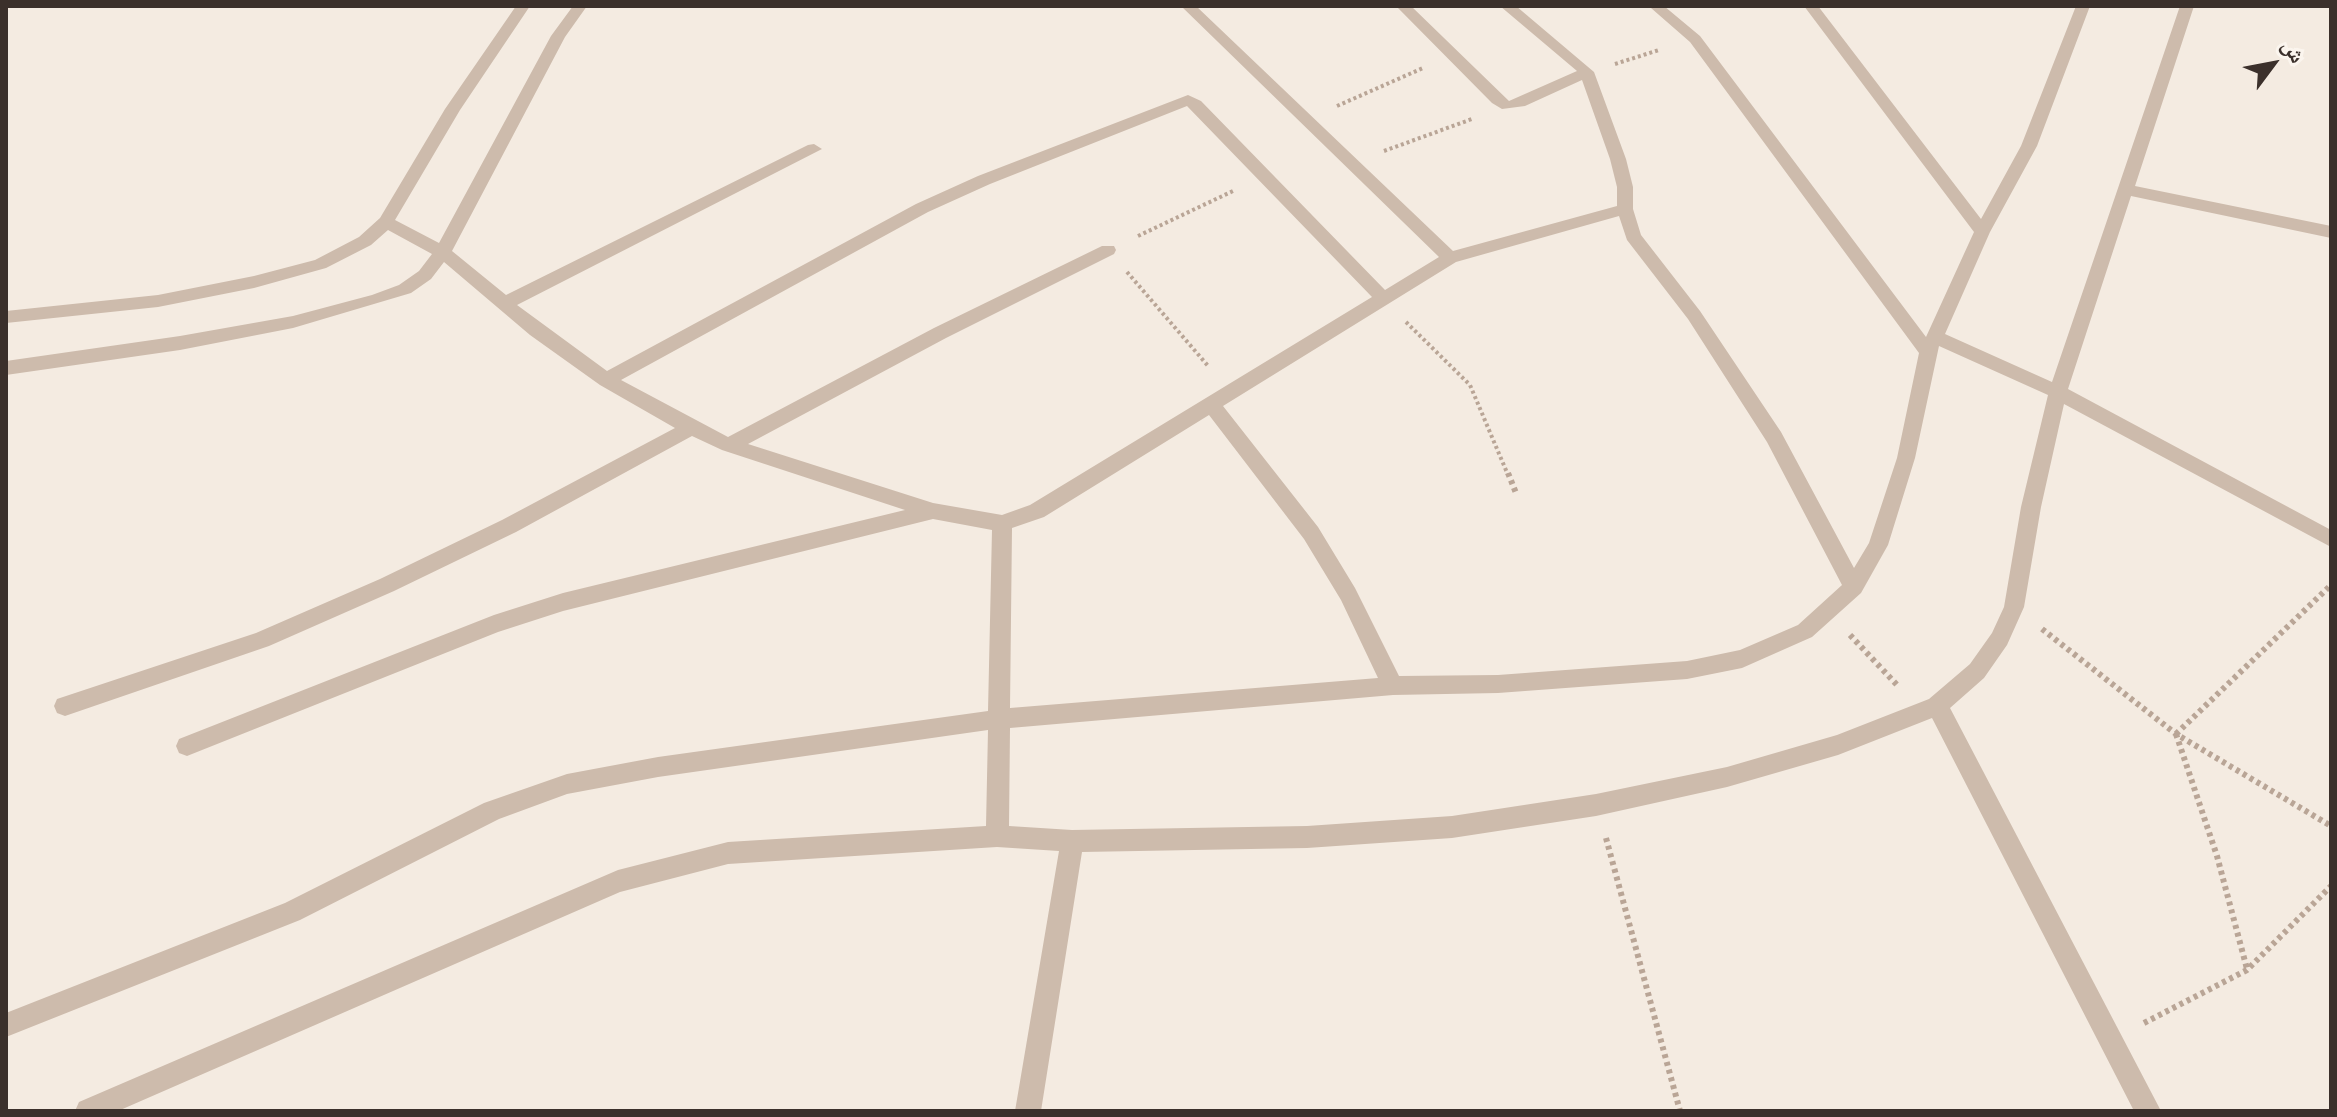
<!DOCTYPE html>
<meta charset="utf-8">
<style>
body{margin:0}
#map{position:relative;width:2337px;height:1117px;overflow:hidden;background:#f4ebe1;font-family:"Alegreya Sans","Noto Naskh Arabic",sans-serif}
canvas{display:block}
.frame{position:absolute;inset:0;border:8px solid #3b302b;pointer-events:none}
.north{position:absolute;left:2233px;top:24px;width:80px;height:80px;-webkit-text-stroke:6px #fbf5ee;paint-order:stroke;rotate:58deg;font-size:22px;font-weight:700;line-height:32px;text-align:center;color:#3b302b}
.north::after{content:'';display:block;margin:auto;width:28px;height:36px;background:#3b302b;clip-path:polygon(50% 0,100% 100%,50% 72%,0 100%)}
</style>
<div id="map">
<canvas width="2337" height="1117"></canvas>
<div class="frame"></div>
<div class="north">ش</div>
</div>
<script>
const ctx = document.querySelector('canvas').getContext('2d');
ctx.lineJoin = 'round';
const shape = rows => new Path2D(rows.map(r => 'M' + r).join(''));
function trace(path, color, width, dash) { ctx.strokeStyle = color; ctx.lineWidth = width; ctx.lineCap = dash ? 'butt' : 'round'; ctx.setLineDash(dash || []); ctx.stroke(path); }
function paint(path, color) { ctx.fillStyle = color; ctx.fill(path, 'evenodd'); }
const pathFar1 = shape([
 [1615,64,1659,50],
 [1337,106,1423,68],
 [1384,151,1472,119],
 [1138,236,1233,191],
 [1127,272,1209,367],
 [1406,322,1470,385,1508,475]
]);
const path = shape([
 [1508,473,1516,493],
 [2042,629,2176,734,2331,826],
 [1850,635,1898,686],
 [2176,734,2217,856,2247,969],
 [2176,734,2331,585],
 [1606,838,1680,1111],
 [2144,1023,2247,970,2331,886]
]);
const minor = shape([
 [516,6,530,6,460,110,395,220,439,243,551,36,573,6,587,6,565,37,452,251,506,295,808,145,814,144,822,149,517,305,607,371,916,204,978,176,1188,95,1201,101,1385,290,1439,257,1181,6,1196,6,1453,251,1617,206,1617,187,1610,159,1582,80,1525,106,1502,109,1492,103,1396,6,1411,6,1509,101,1577,71,1500,6,1516,6,1594,72,1626,159,1633,187,1633,209,1641,235,1700,311,1781,432,1854,568,1869,543,1897,458,1919,353,1690,42,1651,8,1664,6,1700,36,1926,337,1974,232,1804,6,1818,6,1981,219,2021,146,2076,6,2090,6,2037,146,1990,232,1945,334,2052,382,2180,6,2194,6,2135,186,2331,226,2331,238,2131,196,2068,389,2331,530,2331,547,2064,404,2041,507,2024,607,2007,645,1984,678,1950,708,2161,1111,2134,1111,1932,718,1838,755,1727,787,1596,816,1452,838,1307,848,1082,852,1041,1111,1015,1111,1059,851,997,847,728,864,620,892,118,1111,75,1111,79,1102,618,870,728,842,986,826,988,730,658,777,567,794,499,819,300,920,6,1037,6,1013,285,903,484,803,567,774,658,757,988,711,992,530,933,519,563,611,498,632,187,756,179,753,176,746,179,739,494,615,563,593,905,510,722,450,692,436,516,532,394,591,269,646,65,716,57,713,54,706,57,699,256,633,380,579,502,520,675,428,600,385,530,335,444,262,431,279,411,293,293,328,180,350,6,375,6,361,180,336,293,316,372,295,399,285,419,271,432,254,388,230,371,245,326,268,254,288,158,307,6,323,6,311,158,295,254,276,315,260,359,237,380,218,445,109,516,6],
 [1187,106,1372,297,1030,505,1002,515,933,503,748,444,946,338,1114,254,1116,250,1114,246,1102,246,934,328,728,437,621,380,928,212,990,184,1187,106],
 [1619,216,1627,240,1688,319,1767,442,1842,585,1798,625,1740,650,1687,661,1498,675,1399,676,1355,588,1318,527,1223,406,1456,262,1619,216],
 [1939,346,2048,395,2021,507,2004,607,1992,633,1970,664,1929,699,1837,735,1727,767,1596,794,1452,816,1307,826,1072,830,1009,826,1010,728,1393,695,1498,693,1687,679,1742,668,1812,637,1861,593,1888,545,1915,458,1939,346],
 [1209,415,1304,539,1341,600,1378,678,1010,708,1012,528,1044,517,1209,415]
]);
trace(pathFar1, '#b9a596', 4, [3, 3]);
trace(path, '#b9a596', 6, [4, 4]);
paint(minor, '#cdbbac');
</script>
